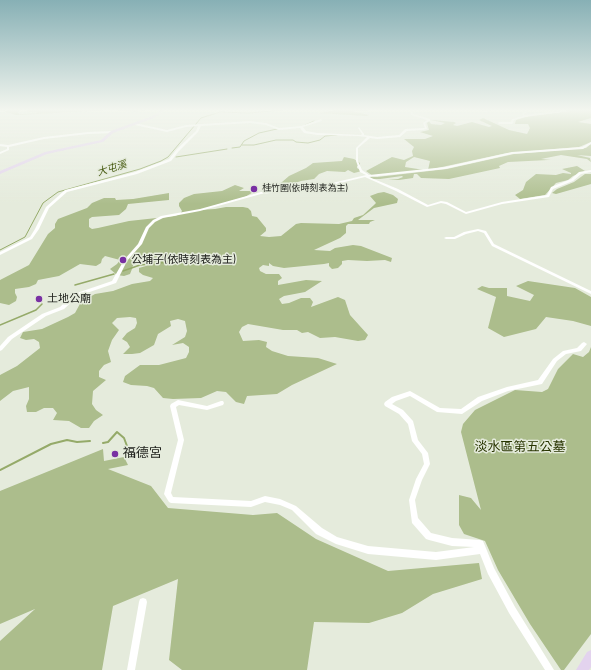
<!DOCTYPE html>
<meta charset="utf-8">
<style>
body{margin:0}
canvas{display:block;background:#e5ebdc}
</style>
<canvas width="591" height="670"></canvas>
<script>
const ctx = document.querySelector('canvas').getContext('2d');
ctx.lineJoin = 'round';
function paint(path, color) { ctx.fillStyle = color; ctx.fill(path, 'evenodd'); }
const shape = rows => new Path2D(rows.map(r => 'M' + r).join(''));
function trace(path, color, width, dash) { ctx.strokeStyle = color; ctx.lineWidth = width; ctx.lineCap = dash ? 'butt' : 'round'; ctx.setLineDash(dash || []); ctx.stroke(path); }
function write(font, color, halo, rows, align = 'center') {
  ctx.font = font + ' "Titillium Web","Noto Sans TC",sans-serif'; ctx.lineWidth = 3; ctx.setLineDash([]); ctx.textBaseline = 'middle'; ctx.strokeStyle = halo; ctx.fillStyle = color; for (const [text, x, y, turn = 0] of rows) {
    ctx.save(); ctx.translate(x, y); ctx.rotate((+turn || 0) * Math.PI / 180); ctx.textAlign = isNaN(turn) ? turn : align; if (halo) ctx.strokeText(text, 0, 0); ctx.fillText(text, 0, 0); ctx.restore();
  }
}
const green = shape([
 [8,110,21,110,18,112,19,114,39,113,22,111,33,110,139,110,137,111,139,112,112,110,17,115,5,112],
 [336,110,381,110,352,111,369,115,367,116,318,113],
 [580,110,591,110,591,118,578,122,591,124,591,142,579,147,507,153,428,170,430,161,414,157,406,162,405,167,424,170,373,176,366,171,392,157,404,160,413,156,412,151,414,147,404,139,425,139,433,136,420,132,429,130,427,123,429,121,431,124,441,125,445,123,431,120,433,120,454,122,456,123,453,125,457,126,472,122,489,127,492,126,479,120,483,118,509,130,527,134,530,128,528,124,515,124,516,120,529,116],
 [591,144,591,156,577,155,590,158,591,162,587,159,561,155,541,159,551,160,548,160,508,162,499,166,500,168,449,179,421,178,417,174,414,174,413,178,399,180,388,180,398,179,403,177,402,176,380,179,372,179,369,176,377,177,447,169,514,154,586,148],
 [344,157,354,159,360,163,360,165,357,166,357,168,362,171,354,173,348,170,345,172,327,171,319,174,314,179,301,181,277,189,272,188,282,182,289,176,306,168,313,163,342,161],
 [577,166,585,171,573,176,568,180,556,183,545,195,520,199,515,195,523,190,526,182,536,174,556,175,563,173,571,174,571,173,562,169],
 [585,174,591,174,591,184,556,194,552,193,557,189,574,182],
 [235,185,244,188,239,191,255,191,245,197,200,210,215,209,226,207,243,207,248,208,251,211,252,216,257,217,266,228,266,231,260,236,269,237,281,236,296,224,301,223,339,224,352,221,354,218,363,215,374,205,376,203,370,196,378,193,384,192,393,195,398,199,397,203,374,208,358,220,375,220,370,222,369,224,348,224,346,226,346,233,340,238,314,250,330,251,335,248,353,245,361,246,392,258,391,262,385,260,367,261,348,260,342,261,342,264,338,268,332,269,329,266,329,263,324,264,284,268,273,266,269,263,269,266,263,265,259,268,260,271,266,274,279,274,282,278,278,281,278,285,306,280,322,281,305,292,284,296,279,299,282,304,289,303,301,298,310,298,313,302,311,307,338,297,345,300,350,315,368,335,365,340,358,341,335,337,320,338,308,332,302,333,297,330,283,330,248,324,242,327,239,332,243,341,259,340,267,342,266,347,272,351,288,356,318,358,337,364,292,385,277,394,247,396,244,404,236,402,226,392,217,391,201,398,173,399,163,398,154,388,147,386,131,385,123,382,125,376,140,365,159,365,186,358,189,352,189,347,183,343,172,345,185,337,187,331,185,321,178,319,170,321,171,326,158,334,154,345,140,353,132,354,123,354,130,347,127,342,122,339,127,333,135,328,137,323,136,318,130,317,117,318,112,323,119,330,112,340,108,351,111,362,104,365,99,371,99,377,106,380,93,391,92,404,96,410,103,415,94,421,89,428,81,428,69,421,53,420,57,413,53,408,44,408,36,412,27,412,26,406,29,399,29,387,13,391,0,401,0,375,17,366,40,348,39,342,34,339,26,340,20,338,23,332,42,329,68,317,75,313,81,302,95,294,113,291,132,284,150,281,153,278,143,275,139,272,139,268,146,266,150,263,147,256,137,259,134,262,132,269,130,274,124,276,117,275,110,269,117,264,120,260,105,256,102,259,101,263,96,266,80,264,59,276,38,280,36,284,29,287,15,289,15,293,17,297,16,301,9,305,0,303,0,280,29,265,48,234,55,228,55,224,58,219,87,208,92,203,104,198,115,198,116,200,133,199,169,193,169,200,128,204,126,209,119,215,92,217,89,219,89,227,92,229,98,228,129,221,175,216,180,214,182,211,179,206,179,203,184,198,194,194,222,191],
 [528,281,575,288,591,297,591,326,573,321,546,317,536,329,504,337,488,328,496,297,477,289,482,286,489,288,507,288,507,296,530,301,534,295,516,286],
 [591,347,591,634,564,670,561,670,530,624,498,570,485,541,464,534,459,525,459,495,471,498,481,510,461,432,463,424,475,410,515,390,542,392,548,389,558,369,573,354,583,357,589,352],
 [103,449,104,461,124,457,128,465,108,469,151,486,168,508,253,515,277,513,316,539,388,571,479,563,482,579,433,594,402,613,369,623,314,622,307,670,182,670,169,660,178,579,113,606,102,670,0,670,0,641,35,609,0,624,0,491]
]);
const streamFar2 = shape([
 [305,125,314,121],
 [242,145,254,145,276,140,293,140,296,142,308,143,320,140,325,136,337,135],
 [232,148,240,147,244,141,259,133,277,129],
 [176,157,227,149],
 [0,250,25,237,43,203,58,192,140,169,161,161,168,157,201,118,220,112,249,113,283,110]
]);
const streamFar1 = shape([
 [123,271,140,265,170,262,190,254,199,255],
 [75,285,114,274],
 [0,325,36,310,42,304]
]);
const stream = shape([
 [103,443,108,442,117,432,124,438,127,446],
 [0,470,51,444,67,440,77,442,90,441]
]);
const street = shape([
 [0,110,7,110,0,112,0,110],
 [139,110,149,110,140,111,139,110],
 [411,110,413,110,413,114,430,119,430,121,425,123,427,129,422,130,407,131,400,137,377,139,370,138,358,148,358,161,362,170,369,175,445,167,512,152,582,147,591,142,591,144,583,149,512,154,445,169,369,177,398,189,428,205,441,201,447,202,466,212,502,202,547,195,551,187,571,179,579,172,591,170,591,172,581,174,573,181,553,189,549,197,502,204,466,214,446,204,441,203,427,207,396,191,365,177,324,187,261,194,200,211,163,218,155,222,149,228,142,244,127,261,116,283,78,296,64,309,46,316,12,339,2,350,0,351,0,346,8,337,42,314,60,307,74,294,112,281,124,260,138,244,146,227,153,220,161,216,200,209,261,192,324,185,366,175,360,172,356,161,356,148,367,137,358,136,318,135,304,133,300,128,279,130,266,125,250,123,201,126,198,132,179,151,171,161,137,174,67,192,49,208,39,229,32,239,0,255,0,252,30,237,35,229,46,207,65,190,135,172,169,159,177,149,196,131,198,126,186,127,167,132,135,125,135,123,167,130,186,125,250,121,266,123,279,128,301,126,321,119,322,121,303,127,306,131,318,133,361,135,362,134,358,128,359,127,364,134,364,135,377,137,399,135,405,129,425,128,423,123,427,120,411,115,411,110],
 [480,110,492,110,487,112,480,110],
 [526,110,528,110,524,115,525,115,571,110,577,110,525,117,514,120,513,123,512,124,499,124,498,123,499,122,511,122,512,119,523,116,522,115,526,110],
 [112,131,113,132,113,133,88,134,44,139,9,147,9,150,0,154,0,152,7,149,7,147,0,146,0,144,8,145,44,137,88,132,112,131],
 [478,229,486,231,494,244,591,291,591,294,492,246,484,233,478,231,466,234,455,239,446,239,444,238,446,237,454,237,464,232,478,229],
 [584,342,587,344,581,351,566,354,557,361,542,384,508,391,482,401,462,414,437,412,410,396,396,401,392,404,403,410,413,421,418,440,428,453,430,464,422,480,415,500,418,518,431,533,452,538,480,540,483,541,494,568,515,607,554,670,545,670,509,613,488,574,480,554,436,560,368,554,336,544,316,534,292,510,280,505,265,502,251,507,171,503,169,502,164,494,178,440,170,406,171,404,178,400,207,406,221,401,223,401,224,403,223,405,207,410,179,405,176,407,184,440,171,493,173,497,251,501,265,496,280,499,296,506,322,528,337,537,368,546,436,552,474,547,452,546,429,540,426,539,412,523,409,500,416,479,424,464,422,454,412,441,408,424,399,414,385,406,384,404,385,402,392,397,410,391,440,408,461,409,478,397,507,387,538,380,553,359,563,351,577,348,582,343,584,342],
 [143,598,146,599,147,602,135,670,127,670,139,602,140,599,143,598]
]);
const secondary = shape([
 [161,110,165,110,154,118,113,133,103,142,47,154,0,174,0,171,45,152,101,140,111,131,152,116,161,110],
 [591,650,591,667,589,670,576,670,587,652,591,650]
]);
const markers = [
 [254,189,4,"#7930a3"],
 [123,260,4,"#7930a3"],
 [39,299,4,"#7930a3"],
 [115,454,4,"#7930a3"]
];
const farPoinames = [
 ["桂竹圍(依時刻表為主)",262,189]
];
const farWaternames = [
 ["大屯溪",112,169,-17]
];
const poiNames = [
 ["公埔子(依時刻表為主)",131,260],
 ["土地公廟",47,299]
];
const nearParknames = [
 ["淡水區第五公墓",520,448]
];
const nearPoinames = [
 ["福德宮",123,454]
];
paint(green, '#acbd8c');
trace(streamFar2, '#95aa69', 1);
trace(streamFar1, '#95aa69', 1.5);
trace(stream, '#95aa69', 2);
paint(street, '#fff');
paint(secondary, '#e3d3ee');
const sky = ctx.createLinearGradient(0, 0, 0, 204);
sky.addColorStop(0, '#87b0b5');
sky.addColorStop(0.54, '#f3f6ef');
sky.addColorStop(1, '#f3f6ef00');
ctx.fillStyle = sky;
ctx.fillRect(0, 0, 591, 204);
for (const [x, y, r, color] of markers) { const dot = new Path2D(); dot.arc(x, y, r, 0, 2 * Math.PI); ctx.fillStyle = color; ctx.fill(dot); trace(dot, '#e5ebdc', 1.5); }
write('9px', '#21231e', '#e5ebdc', farPoinames, 'left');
write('italic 10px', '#4a5d15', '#e5ebdc', farWaternames);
write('11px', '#21231e', '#e5ebdc', poiNames, 'left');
write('13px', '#283501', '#e5ebdc', nearParknames);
write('13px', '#21231e', '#e5ebdc', nearPoinames, 'left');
</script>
